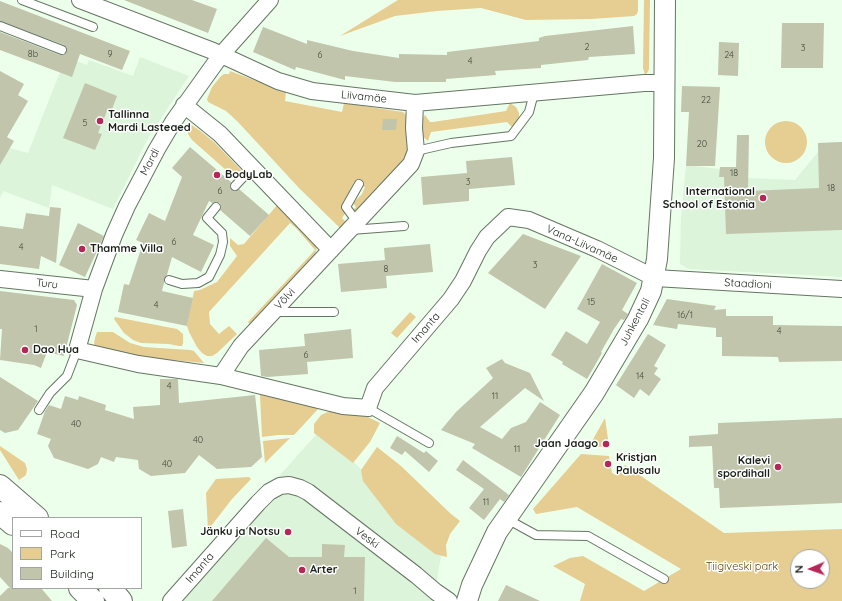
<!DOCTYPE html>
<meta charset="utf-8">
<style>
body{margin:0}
#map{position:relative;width:842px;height:601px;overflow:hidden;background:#ecffea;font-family:Quicksand,sans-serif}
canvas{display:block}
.legend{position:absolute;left:12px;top:517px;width:130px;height:72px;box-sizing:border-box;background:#fff;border:1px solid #a3a5a2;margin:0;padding:5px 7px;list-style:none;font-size:12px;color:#181f17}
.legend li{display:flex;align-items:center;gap:8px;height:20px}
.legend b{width:20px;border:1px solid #a3a5a2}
.north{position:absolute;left:790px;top:549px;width:40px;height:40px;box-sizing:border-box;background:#fff;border:1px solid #a3a5a2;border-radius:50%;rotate:268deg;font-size:11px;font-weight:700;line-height:16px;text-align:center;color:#181f17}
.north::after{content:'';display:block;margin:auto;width:14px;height:18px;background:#b62657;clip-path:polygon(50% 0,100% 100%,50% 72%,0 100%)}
</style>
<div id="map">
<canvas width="842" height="601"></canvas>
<ul class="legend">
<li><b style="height:5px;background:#fff"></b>Road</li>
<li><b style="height:11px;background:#e6cd91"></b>Park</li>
<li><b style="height:11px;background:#c1c5ac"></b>Building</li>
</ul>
<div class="north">N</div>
</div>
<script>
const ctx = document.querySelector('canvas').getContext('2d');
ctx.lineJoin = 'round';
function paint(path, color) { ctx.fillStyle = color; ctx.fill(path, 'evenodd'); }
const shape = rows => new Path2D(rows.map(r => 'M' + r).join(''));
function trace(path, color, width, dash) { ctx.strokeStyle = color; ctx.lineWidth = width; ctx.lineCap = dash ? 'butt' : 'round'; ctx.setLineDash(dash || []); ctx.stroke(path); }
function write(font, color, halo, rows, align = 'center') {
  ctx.font = font + ' Quicksand,sans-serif'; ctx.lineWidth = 3; ctx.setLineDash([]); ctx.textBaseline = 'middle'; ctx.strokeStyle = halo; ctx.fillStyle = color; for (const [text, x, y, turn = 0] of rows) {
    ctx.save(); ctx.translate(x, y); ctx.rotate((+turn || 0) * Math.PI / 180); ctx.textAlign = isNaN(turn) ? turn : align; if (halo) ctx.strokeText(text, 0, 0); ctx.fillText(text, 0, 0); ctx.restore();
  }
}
const built = shape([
 [66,57,87,65,89,60,133,76,140,57,189,76,148,138,113,209,52,185,49,208,3,191,0,198,0,156,10,148,28,153],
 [842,142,842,277,689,269,680,264,681,216,686,165,720,169,720,177,795,180,818,152,818,143],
 [321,429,442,551,433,601,176,601,172,596]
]);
const green = shape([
 [398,0,638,0,638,11,637,14,634,16,591,19,526,20,481,8,437,11,395,16,340,36],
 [644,0,650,0,649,69,648,72,645,75,643,68],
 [230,71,286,92,285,101,342,112,344,103,403,112,407,116,410,156,356,213,353,210,356,207,353,203,362,194,365,187,354,182,341,208,346,212,342,218,347,223,341,229,299,188,238,122,226,111,208,102,207,99,212,87,221,76,224,74,229,74],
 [510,103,516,107,519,113,519,119,513,128,507,122,431,132,428,141,421,135,421,120,425,115,430,122,433,122,506,111],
 '765 142a21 21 0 1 1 42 0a21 21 0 1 1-42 0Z',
 [190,124,199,130,214,142,241,170,235,178,192,140,188,134,187,129,188,126],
 [278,204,317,246,315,256,250,325,248,322,315,250,297,229,290,223,209,312,210,324,219,334,229,326,237,334,217,353,212,356,207,356,202,353,197,347,189,332,187,326,194,291,200,290,217,282,237,256,230,246,230,238,238,245,244,244],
 [410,312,416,317,397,338,391,333],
 [115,317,177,329,183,334,183,343,182,346,179,346,169,344,141,343,133,340,124,333,114,319],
 [97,332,113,332,130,343,144,347,190,350,194,351,204,363,141,357,96,347,94,344,95,338],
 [260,395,267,395,316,406,318,409,294,435,278,435,262,437],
 [332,410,368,417,380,423,370,442,353,463,314,433,314,424,321,415],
 [605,418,609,446,585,448,585,447,592,441],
 [290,438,265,463,263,441],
 [0,446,25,463,27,469,26,475,19,480,0,450],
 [377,447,401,466,451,514,460,521,450,534,446,545,447,557,435,554,396,524,363,481,361,470],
 [581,454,609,456,612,473,616,475,625,465,724,533,842,529,842,601,580,601,585,584,553,566,570,558,583,556,644,591,681,569,577,507,536,514,533,509],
 [798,557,822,557,822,581,798,581],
 [249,477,251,479,232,499,208,530,206,493,216,479]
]);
const building = shape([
 [124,0,192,0,217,9,208,33],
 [0,1,130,51,122,70,80,54,72,77,0,50,0,32,60,55,65,54,67,50,64,45,0,21],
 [782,23,824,23,823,68,781,68],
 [633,26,635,54,589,57,588,60,541,65,541,68,495,71,496,75,446,79,446,82,395,82,345,76,345,80,296,67,295,70,253,52,263,27,307,44,307,40,353,51,399,58,399,54,447,55,447,52,539,41,539,38,545,36],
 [719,42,739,43,738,76,718,75],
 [0,71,24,84,18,95,28,101,7,137,14,141,0,165],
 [85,83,117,96,111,112,107,111,98,133,102,134,95,150,63,138],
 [682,86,720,87,715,166,686,166,689,112,681,112],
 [383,119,397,119,396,130,382,130],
 [737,135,749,135,748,191,819,188,818,143,842,142,842,230,726,234,724,177,719,177,720,167,736,167],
 [190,147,231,182,230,187,232,190,236,191,239,189,269,215,250,236,220,210,221,208,220,203,216,202,212,203,209,201,193,235,214,245,201,272,172,257,167,275,164,279,164,283,162,291,193,298,187,326,118,312,124,284,129,285,143,243,136,240,149,213,165,221,182,177,172,168],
 [512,157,515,185,469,189,469,201,423,205,421,177,467,173,466,161],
 [50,207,61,208,56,263,41,256,39,269,0,264,0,226,23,229,26,213,49,216],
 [78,223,104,236,85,277,59,265],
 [523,234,581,256,545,309,488,273],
 [430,244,433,272,386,276,387,288,341,292,338,264,385,260,384,248],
 [602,264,637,283,622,310,628,314,624,320,621,319,614,329,601,352,602,353,587,379,562,364,563,362,551,355,566,331,587,344,600,322,577,309],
 [0,291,74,300,77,305,64,356,47,352,41,368,34,365,0,360,2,329,0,329],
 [667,299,716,306,714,310,726,309,726,316,773,316,773,325,842,326,842,361,779,362,778,357,722,356,722,337,716,337,716,328,678,324,677,329,653,325],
 [351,329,353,358,307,362,308,374,267,377,261,376,259,350,305,346,304,334],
 [648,334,666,345,654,366,658,368,654,374,661,379,649,396,640,389,634,398,616,385],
 [502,359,505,363,530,373,544,401,525,388,480,427,502,439,511,428,526,422,540,402,560,415,521,477,472,448,475,444,441,430,456,412,493,378,486,368],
 [0,377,38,401,18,430,5,433,0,430],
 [160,379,178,379,179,403,255,395,262,457,251,467,217,469,199,455,185,473,151,476,139,469,138,460,116,457,114,462,101,457,98,464,88,469,54,458,48,446,51,439,37,434,45,411,49,405,61,409,65,396,78,400,79,396,106,405,105,410,134,419,133,407,160,405],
 [842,418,842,503,720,508,719,488,714,488,712,446,689,447,689,436,718,434,718,423],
 [397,436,424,453,426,451,438,461,429,472,405,451,402,455,390,448],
 [463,460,509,495,504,502,500,499,484,520,469,508,484,489,456,470],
 [183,509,187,546,172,548,168,511],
 [266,538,289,557,322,557,322,544,345,545,344,557,365,557,364,601,212,601],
 [0,544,8,548,13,553,13,588,41,588,52,601,0,601,0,596,8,588,10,588,0,577],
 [506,585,540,601,498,601]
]);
const service = shape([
 [22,0,93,27],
 [0,26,62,50],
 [416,151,451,143,511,136,529,112,534,93],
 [235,186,252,168],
 [357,222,346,207,359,184],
 [351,230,404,226],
 [169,280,182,284,198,283,209,277,220,255,223,242,222,233,207,218,216,207],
 [274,312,334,312],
 [368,408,429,443],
 [39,410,50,393,67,376,77,350],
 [507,519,536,535,588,536,664,579]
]);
const minor = shape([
 [80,0,213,51,278,81,312,91,415,103,644,83,664,83],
 [270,0,221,55,173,122,157,149,127,206,114,235,94,289,77,350,138,364,221,376,241,346,411,164,416,151,414,128,415,103],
 [184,105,220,134,331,250],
 [0,279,94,289],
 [221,376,343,406,368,408,375,388,451,299,463,281,478,251,487,237,508,217,529,220,597,249,655,278,842,289],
 [171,601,258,503,269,492,280,486,289,485,300,488,308,492,416,575,436,592,449,601]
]);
const tertiary = shape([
 [467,601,472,585,497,532,594,393,638,319,651,291,657,259,664,158,665,0]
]);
const primary = shape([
 [0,486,37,518],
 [0,513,13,524],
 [80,588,93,601],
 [110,588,121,601]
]);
const markers = [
 [100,121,4,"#b62657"],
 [217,175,4,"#b62657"],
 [763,198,4,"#b62657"],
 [82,249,4,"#b62657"],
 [25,350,4,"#b62657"],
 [606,444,4,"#b62657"],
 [608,464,4,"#b62657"],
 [778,467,4,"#b62657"],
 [288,532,4,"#b62657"],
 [302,570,4,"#b62657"]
];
const numberNames = [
 ["2",587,47],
 ["3",803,48],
 ["8b",33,54],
 ["9",110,54],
 ["6",320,55],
 ["24",729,55],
 ["4",470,61],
 ["22",706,100],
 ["5",85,123],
 ["20",702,144],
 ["18",734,173],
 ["3",468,182],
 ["18",831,188],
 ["6",220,191],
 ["6",174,242],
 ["4",21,247],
 ["3",535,265],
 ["8",386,269],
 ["15",591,302],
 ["4",156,305],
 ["16/1",685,315],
 ["1",36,329],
 ["4",779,331],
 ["6",306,355],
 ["14",640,376],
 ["4",169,386],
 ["11",495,396],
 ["40",76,424],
 ["40",198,440],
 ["11",517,449],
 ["40",167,464],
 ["11",486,502],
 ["1",355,591]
];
const streetNames = [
 ["Liivamäe",364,97,6],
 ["Mardi",150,162,-62],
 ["Vana-Liivamäe",582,244,24],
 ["Turu",47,284,7],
 ["Staadioni",748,284,3],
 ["Võlvi",285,299,-47],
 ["Juhkentali",635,322,-62],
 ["Imanta",426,328,-49],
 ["Veski",367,538,37],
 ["Imanta",200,568,-49]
];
const poiNames = [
 ["Tallinna",108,115],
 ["Mardi Lasteaed",108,128],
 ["BodyLab",225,175],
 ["International",755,192,"right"],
 ["School of Estonia",755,205,"right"],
 ["Thamme Villa",90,249],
 ["Dao Hua",33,350],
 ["Jaan Jaago",598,444,"right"],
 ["Kristjan",616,458],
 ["Palusalu",616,471],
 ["Kalevi",770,461,"right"],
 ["spordihall",770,474,"right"],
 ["Jänku ja Notsu",280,532,"right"],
 ["Arter",310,570]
];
const parkNames = [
 ["Tiigiveski park",742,567]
];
paint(built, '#dcf4d9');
paint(green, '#e6cd91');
paint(building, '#c1c5ac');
trace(service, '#657563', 10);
trace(minor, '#657563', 18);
trace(tertiary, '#657563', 22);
trace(primary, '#657563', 24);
trace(service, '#fff', 8);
trace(minor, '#fff', 16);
trace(tertiary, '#fff', 20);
trace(primary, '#fff', 22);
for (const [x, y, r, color] of markers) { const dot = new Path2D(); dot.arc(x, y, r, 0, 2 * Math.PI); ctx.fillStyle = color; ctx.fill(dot); trace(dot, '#fff', 1.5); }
write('9px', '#42483c', null, numberNames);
write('11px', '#181f17', '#fff', streetNames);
write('bold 11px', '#181f17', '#fff', poiNames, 'left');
write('11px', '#5b460c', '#fff', parkNames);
</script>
